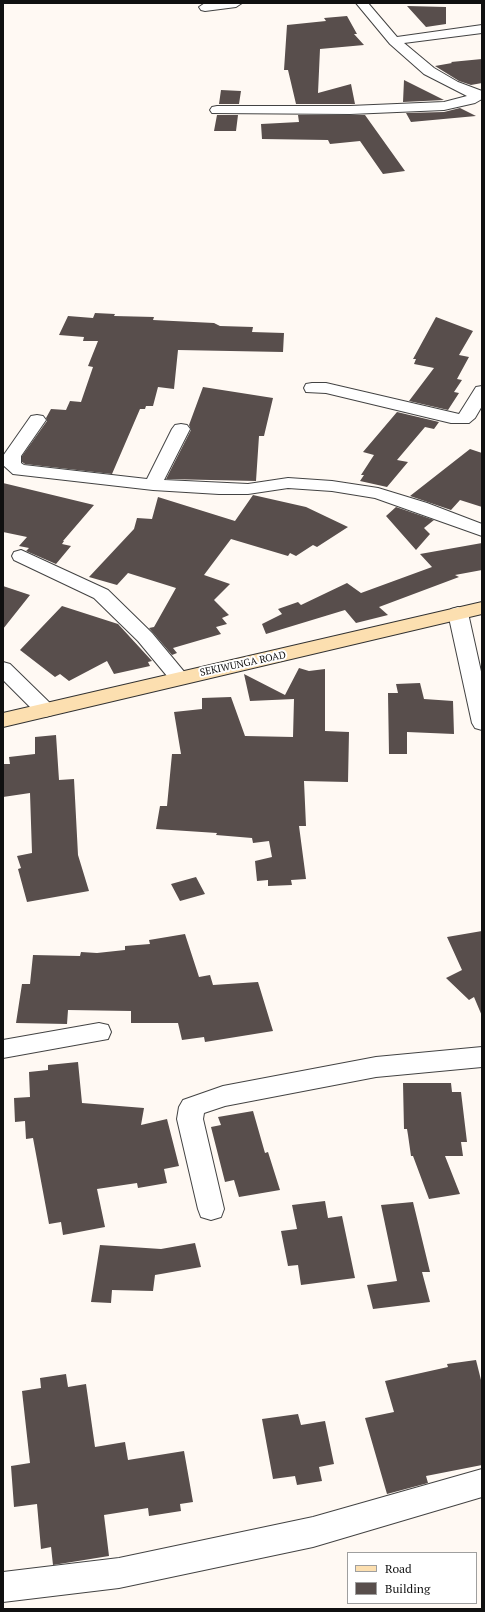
<!DOCTYPE html>
<style>
body{margin:0}
#map{position:relative;width:485px;height:1612px;overflow:hidden;background:#fff9f3;font-family:"PT Serif",serif}
canvas{display:block}
.frame{position:absolute;inset:0;border:4px solid #101010;pointer-events:none}
.legend{position:absolute;left:347px;top:1552px;width:130px;height:52px;box-sizing:border-box;background:#fff;border:1px solid #9f9f9f;margin:0;padding:5px 7px;list-style:none;font-size:12px;color:#101010}
.legend li{display:flex;align-items:center;gap:8px;height:20px}
.legend b{width:20px;border:1px solid #9f9f9f}
</style>
<div id="map">
<canvas width="485" height="1612"></canvas>
<div class="frame"></div>
<ul class="legend">
<li><b style="height:5px;background:#fcdfb0"></b>Road</li>
<li><b style="height:11px;background:#584e4c"></b>Building</li>
</ul>
</div>
<script>
const ctx = document.querySelector('canvas').getContext('2d');
ctx.lineJoin = 'round';
function paint(path, color) { ctx.fillStyle = color; ctx.fill(path, 'evenodd'); }
const shape = rows => new Path2D(rows.map(r => 'M' + r).join(''));
function trace(path, color, width, dash) { ctx.strokeStyle = color; ctx.lineWidth = width; ctx.lineCap = dash ? 'butt' : 'round'; ctx.setLineDash(dash || []); ctx.stroke(path); }
function write(font, color, halo, rows, align = 'center') {
  ctx.font = font + ' "PT Serif",serif'; ctx.lineWidth = 4; ctx.setLineDash([]); ctx.textBaseline = 'middle'; ctx.strokeStyle = halo; ctx.fillStyle = color; for (const [text, x, y, turn = 0] of rows) {
    ctx.save(); ctx.translate(x, y); ctx.rotate((+turn || 0) * Math.PI / 180); ctx.textAlign = isNaN(turn) ? turn : align; if (halo) ctx.strokeText(text, 0, 0); ctx.fillText(text, 0, 0); ctx.restore();
  }
}
const building = shape([
 [407,6,446,7,446,24,426,27],
 [347,16,357,34,354,34,364,45,320,49,318,93,351,84,355,104,296,104,288,70,284,70,287,25,326,21,324,18],
 [482,59,482,83,471,85,459,81,435,66,452,63,451,62],
 [404,80,444,100,403,102],
 [221,90,241,91,239,104,219,104],
 [460,108,476,116,411,122,406,113,444,112],
 [217,115,238,115,236,131,214,131],
 [298,115,365,115,405,171,383,174,360,141,330,144,328,140,262,139,261,124,299,122],
 [95,313,115,314,114,316,154,317,153,320,214,323,220,326,253,327,252,332,284,333,283,352,178,350,174,389,158,387,153,406,146,406,145,409,140,409,112,474,25,464,22,462,22,456,47,421,46,418,51,409,66,410,70,401,81,402,93,367,88,366,98,341,83,341,84,337,59,335,68,316,93,318],
 [436,317,473,331,459,355,469,357,457,379,462,380,454,392,459,393,448,410,409,401,434,368,414,364,416,359,413,359],
 [203,387,273,398,264,436,259,436,256,481,166,479,191,430,189,425],
 [397,412,439,422,434,429,425,427,397,460,408,462,387,487,360,481,364,475,361,475,374,455,363,452],
 [470,449,482,453,482,507,460,500,451,510,410,496],
 [3,483,94,505,63,541,64,541,62,544,71,546,56,564,26,551,29,548,19,546,27,537,3,532],
 [253,495,306,507,348,527,317,547,313,545,296,556,290,553,288,556,231,539,204,575,230,584,214,600,229,615,222,618,227,624,216,627,221,634,173,648,177,653,172,655,149,628,154,627,176,588,128,573,117,585,89,577,134,529,137,518,152,519,158,497,235,521],
 [396,507,434,520,424,528,430,534,416,550,386,516],
 [482,543,482,570,455,575,459,577,379,607,388,615,356,623,345,610,266,634,262,624,282,614,278,609,298,602,301,605,347,583,361,593,432,567,420,554],
 [3,586,30,595,3,629],
 [62,606,118,624,152,661,148,662,150,666,114,674,107,661,69,681,60,674,55,677,20,650],
 [299,668,309,671,325,669,325,731,349,732,348,782,304,781,306,826,299,826,306,879,291,880,292,885,268,886,268,880,257,881,255,861,272,857,269,841,253,843,252,838,216,835,217,833,156,829,160,806,167,806,172,754,181,754,174,712,202,709,202,698,231,697,245,736,293,737,294,699,250,701,244,674,285,695],
 [420,683,424,699,453,701,454,734,407,732,407,754,389,754,388,693,398,693,396,684],
 [56,735,59,780,74,779,78,855,89,891,27,902,18,869,21,868,17,856,32,853,30,793,3,797,3,764,10,764,9,757,35,754,35,737],
 [196,877,205,894,180,901,171,884],
 [482,931,482,1016,474,997,469,1000,446,978,462,970,447,937],
 [185,934,199,977,210,975,213,985,258,982,273,1031,205,1042,204,1037,182,1040,178,1023,131,1023,131,1011,68,1010,67,1024,16,1023,22,984,30,984,33,955,80,956,81,952,97,953,125,950,125,946,150,944,149,940],
 [78,1062,82,1103,144,1108,141,1125,167,1119,179,1166,164,1169,167,1183,138,1188,137,1183,97,1189,105,1227,63,1235,61,1222,49,1224,33,1138,26,1139,25,1121,15,1122,14,1098,30,1097,29,1072,48,1070,48,1065],
 [403,1083,451,1083,452,1092,461,1092,467,1142,461,1142,463,1156,445,1156,460,1194,429,1199,413,1156,411,1156,408,1135,407,1129,404,1129],
 [253,1111,265,1153,268,1152,280,1190,239,1197,234,1180,225,1182,211,1127,221,1125,218,1117],
 [325,1201,328,1218,342,1216,355,1278,301,1285,298,1265,288,1266,281,1231,297,1229,292,1205],
 [413,1202,430,1272,422,1272,430,1302,373,1309,367,1285,397,1281,381,1205],
 [195,1243,201,1267,155,1275,153,1291,112,1290,111,1303,91,1302,100,1245,161,1249],
 [476,1360,482,1384,482,1465,426,1476,428,1483,387,1494,365,1418,394,1412,385,1381,448,1367,447,1364],
 [66,1374,68,1387,86,1384,95,1447,125,1442,128,1460,184,1451,193,1502,180,1504,181,1511,149,1516,148,1508,104,1515,109,1556,53,1565,51,1547,41,1549,37,1504,14,1507,11,1466,30,1463,22,1391,41,1388,40,1378],
 [298,1414,301,1425,325,1421,334,1464,319,1467,322,1481,297,1485,295,1476,273,1479,262,1419]
]);
const minor = shape([
 [205,3,242,3,236,7,205,11,201,10,199,7,205,3],
 [356,3,368,3,397,37,482,25,482,33,404,43,434,68,458,82,482,91,482,99,475,103,444,110,350,114,212,113,210,110,212,107,217,106,350,106,444,102,467,96,424,74,390,44,356,3],
 [312,383,326,383,459,414,476,387,482,386,482,406,475,418,469,423,451,423,326,393,306,392,304,388,306,384,312,383],
 [37,415,43,416,46,420,21,456,21,463,24,465,147,479,172,429,175,425,181,424,187,425,190,429,164,480,248,484,288,478,332,481,378,488,427,503,482,524,482,536,375,498,332,491,288,488,248,494,219,494,153,490,13,474,3,465,3,456,31,416,37,415],
 [21,550,108,590,152,633,186,674,189,678,186,682,179,684,172,682,138,641,94,598,14,560,12,556,14,552,21,550],
 [458,607,465,609,468,613,482,676,482,730,475,728,472,723,448,613,451,609,458,607],
 [3,662,10,664,52,705,55,710,52,715,45,717,38,715,3,680,3,662],
 [99,1023,108,1025,111,1032,108,1039,3,1058,3,1040,99,1023],
 [482,1047,482,1067,376,1077,225,1106,204,1113,203,1119,224,1209,221,1217,211,1220,201,1217,198,1209,177,1119,179,1107,183,1100,223,1086,376,1057,482,1047],
 [482,1469,482,1497,313,1547,119,1588,3,1602,3,1572,119,1558,313,1517,482,1469]
]);
const secondary = shape([
 [482,602,482,614,3,727,3,713,482,602]
]);
const streetNames = [
 ["SEKIWUNGA ROAD",243,664,-12]
];
paint(building, '#584e4c');
trace(minor, '#434343', 2);
trace(secondary, '#323232', 2);
paint(minor, '#fff');
paint(secondary, '#fcdfb0');
write('10px', '#101010', '#fff', streetNames);
</script>
